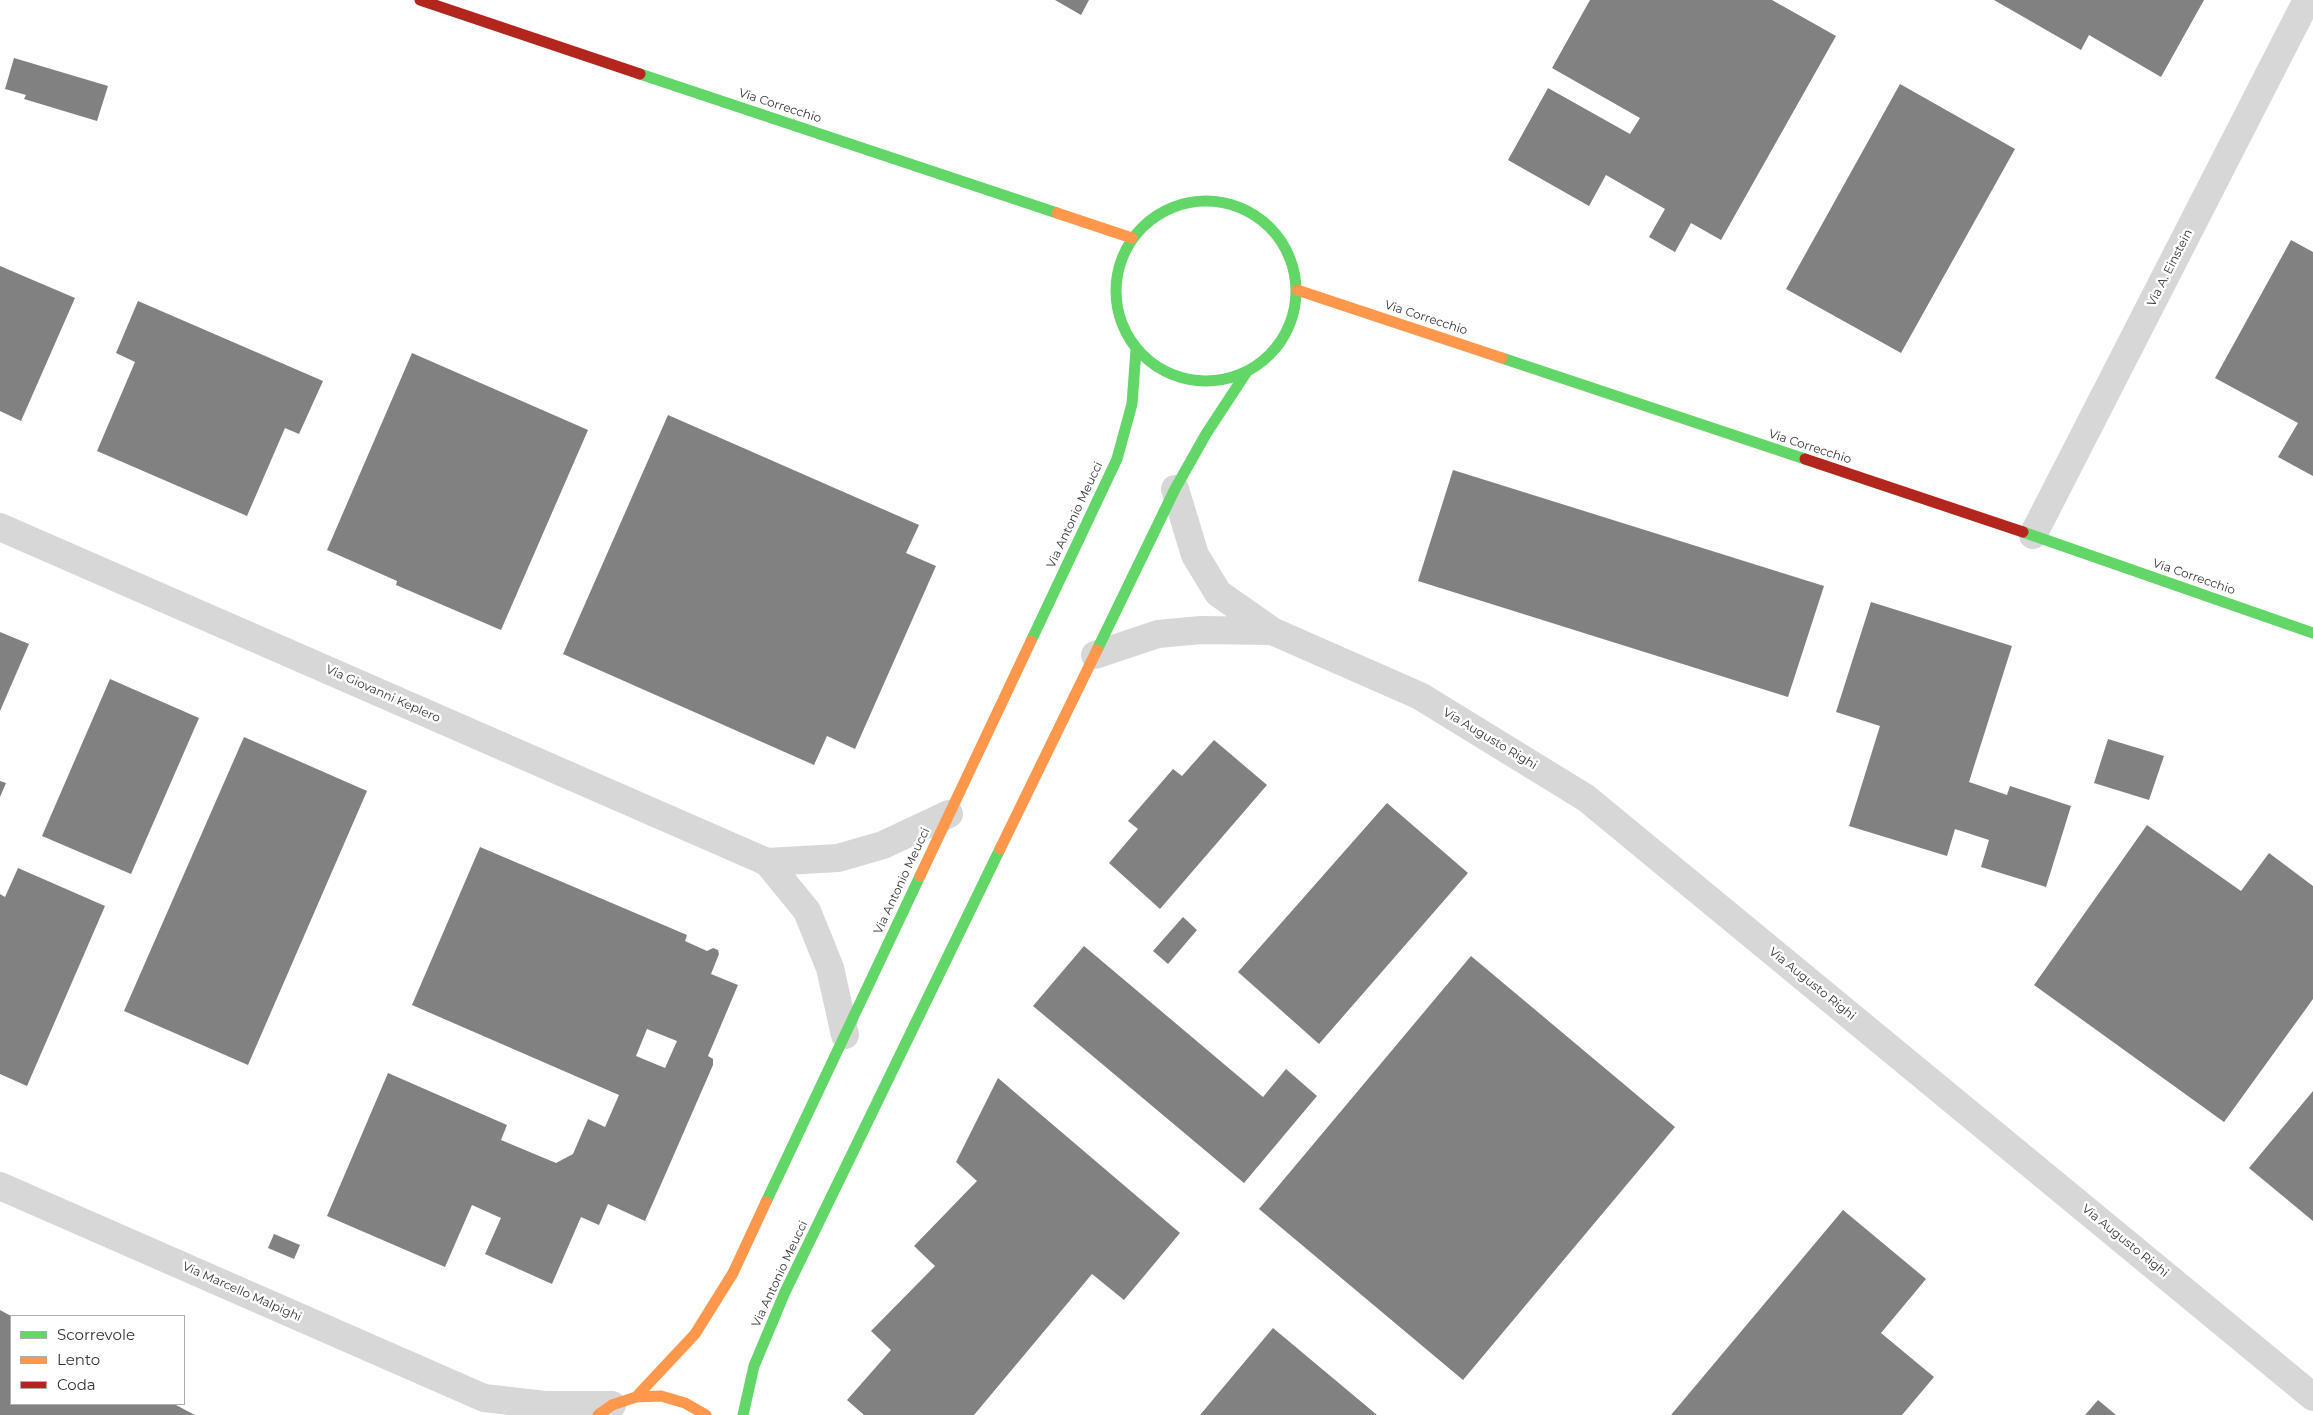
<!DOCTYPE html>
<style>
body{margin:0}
#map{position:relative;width:2313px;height:1415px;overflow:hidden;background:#fff;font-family:Montserrat,sans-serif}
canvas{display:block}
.legend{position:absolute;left:10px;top:1315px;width:175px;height:90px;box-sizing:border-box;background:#fff;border:1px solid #adadad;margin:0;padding:6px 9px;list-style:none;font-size:15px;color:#333}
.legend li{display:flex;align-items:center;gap:10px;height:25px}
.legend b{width:25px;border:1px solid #adadad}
</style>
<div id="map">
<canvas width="2313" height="1415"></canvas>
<ul class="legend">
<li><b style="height:6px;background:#63d668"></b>Scorrevole</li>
<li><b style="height:6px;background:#ff974d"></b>Lento</li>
<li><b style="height:6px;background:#b3261e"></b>Coda</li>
</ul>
</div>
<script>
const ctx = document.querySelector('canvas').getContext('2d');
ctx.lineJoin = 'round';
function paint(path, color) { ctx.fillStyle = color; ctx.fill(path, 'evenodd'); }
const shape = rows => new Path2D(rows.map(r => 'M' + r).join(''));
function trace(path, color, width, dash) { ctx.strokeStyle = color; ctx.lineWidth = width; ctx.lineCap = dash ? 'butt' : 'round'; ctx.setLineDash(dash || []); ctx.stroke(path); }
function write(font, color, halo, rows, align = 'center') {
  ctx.font = font + ' Montserrat,sans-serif'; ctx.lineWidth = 5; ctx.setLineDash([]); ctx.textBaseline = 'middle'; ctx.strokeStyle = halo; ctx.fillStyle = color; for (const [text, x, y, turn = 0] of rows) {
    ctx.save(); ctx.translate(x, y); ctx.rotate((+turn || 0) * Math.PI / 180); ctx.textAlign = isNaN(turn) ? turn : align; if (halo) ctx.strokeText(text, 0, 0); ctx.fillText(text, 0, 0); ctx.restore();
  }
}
const building = shape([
 [1055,0,1089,0,1081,15],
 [1590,0,1772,0,1836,36,1721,240,1691,223,1675,252,1649,237,1665,209,1606,175,1589,206,1508,160,1548,88,1630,134,1640,118,1552,68],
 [1994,0,2204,0,2161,77,2089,35,2081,50],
 [14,58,108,86,97,121,24,99,26,95,5,89],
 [1900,84,2015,149,1901,353,1786,289],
 [2291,240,2313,252,2313,476,2278,457,2298,423,2215,378],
 [0,266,75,298,21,421,0,411],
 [138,301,323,381,299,434,285,428,247,516,97,451,135,362,116,353],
 [412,353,588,430,501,630,396,585,397,581,327,550],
 [668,415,919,525,906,553,936,566,855,749,827,736,814,765,563,654],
 [1453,470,1824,586,1788,697,1418,581],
 [1871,602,2012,646,1969,782,2007,795,2010,786,2071,806,2046,887,1981,867,1989,840,1955,829,1947,856,1849,826,1880,726,1836,712],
 [0,632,29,644,0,711],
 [110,679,199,718,131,874,42,836],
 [244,737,367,791,248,1065,124,1011],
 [2108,739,2164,756,2149,800,2094,783],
 [1214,740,1267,785,1160,909,1109,863,1138,829,1128,821,1173,769,1182,776],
 [0,781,6,783,0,797],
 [1387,803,1468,873,1319,1044,1238,972],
 [2147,825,2241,891,2269,853,2313,886,2313,999,2224,1122,2034,985],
 [480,847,687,935,685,941,707,951,713,948,718,950,719,954,711,974,738,985,708,1056,713,1059,713,1065,645,1221,608,1204,599,1225,581,1217,552,1284,485,1254,501,1218,472,1205,445,1267,327,1216,388,1073,507,1125,501,1140,556,1163,573,1154,588,1119,605,1127,619,1095,412,1005],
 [647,1029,677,1041,665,1068,636,1056],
 [18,868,105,906,27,1086,0,1074,0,894,5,897],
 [1183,917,1197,930,1168,964,1153,951],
 [1084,946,1263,1097,1286,1069,1317,1096,1244,1183,1033,1006],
 [1471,956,1675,1127,1463,1380,1259,1209],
 [998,1078,1180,1233,1124,1300,1092,1274,974,1415,864,1415,847,1400,891,1350,871,1331,935,1266,914,1246,977,1181,956,1162],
 [2313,1091,2313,1221,2249,1168],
 [1843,1210,1926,1279,1881,1333,1934,1377,1902,1415,1671,1415],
 [274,1234,300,1245,294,1259,268,1248],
 [0,1310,11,1316,11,1404,174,1404,195,1415,0,1415],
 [1273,1328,1377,1415,1200,1415],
 [2098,1400,2116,1415,2085,1415]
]);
const street = shape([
 [1175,489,1195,555,1218,593,1272,631,1420,696,1586,798,2313,1397],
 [0,527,767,862,838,858,883,845,949,814],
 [2033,535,2307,0],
 [1095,655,1158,634,1201,630,1272,631],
 [767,862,807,911,830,968,845,1035],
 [0,1186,484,1398,545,1405,612,1405]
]);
const fast = shape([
 [640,74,1057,213],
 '1116 291a90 90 0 1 1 180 0a90 90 0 1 1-180 0Z',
 [1502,358,1805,459],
 [2023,532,2313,633],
 [1031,641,1117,459,1132,404,1136,350],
 [1097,650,1175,489,1206,434,1246,373],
 [766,1202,920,876],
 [743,1415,754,1366,785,1292,1000,849]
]);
const slow = shape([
 [1057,213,1132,238],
 [1297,290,1502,358],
 [1000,849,1097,650],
 [920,876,1031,641],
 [636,1397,695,1334,733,1273,766,1202],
 [598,1415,612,1405,636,1397,661,1396,685,1403,706,1415]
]);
const jam = shape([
 [420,0,640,74],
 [1805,459,2023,532]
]);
const streetNames = [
 ["Via Correcchio",780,106,18],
 ["Via A. Einstein",2170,268,-63],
 ["Via Correcchio",1426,318,18],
 ["Via Correcchio",1810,447,18],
 ["Via Antonio Meucci",1075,515,-65],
 ["Via Correcchio",2194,577,19],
 ["Via Giovanni Keplero",383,694,24],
 ["Via Augusto Righi",1490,739,31],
 ["Via Antonio Meucci",902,881,-65],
 ["Via Augusto Righi",1812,984,39],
 ["Via Augusto Righi",2125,1241,39],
 ["Via Antonio Meucci",780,1274,-65],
 ["Via Marcello Malpighi",242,1292,24]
];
paint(building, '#818181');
trace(street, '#d7d7d7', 28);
trace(fast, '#63d668', 11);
trace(slow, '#ff974d', 11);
trace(jam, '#b3261e', 11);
write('12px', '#333', '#fff', streetNames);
</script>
